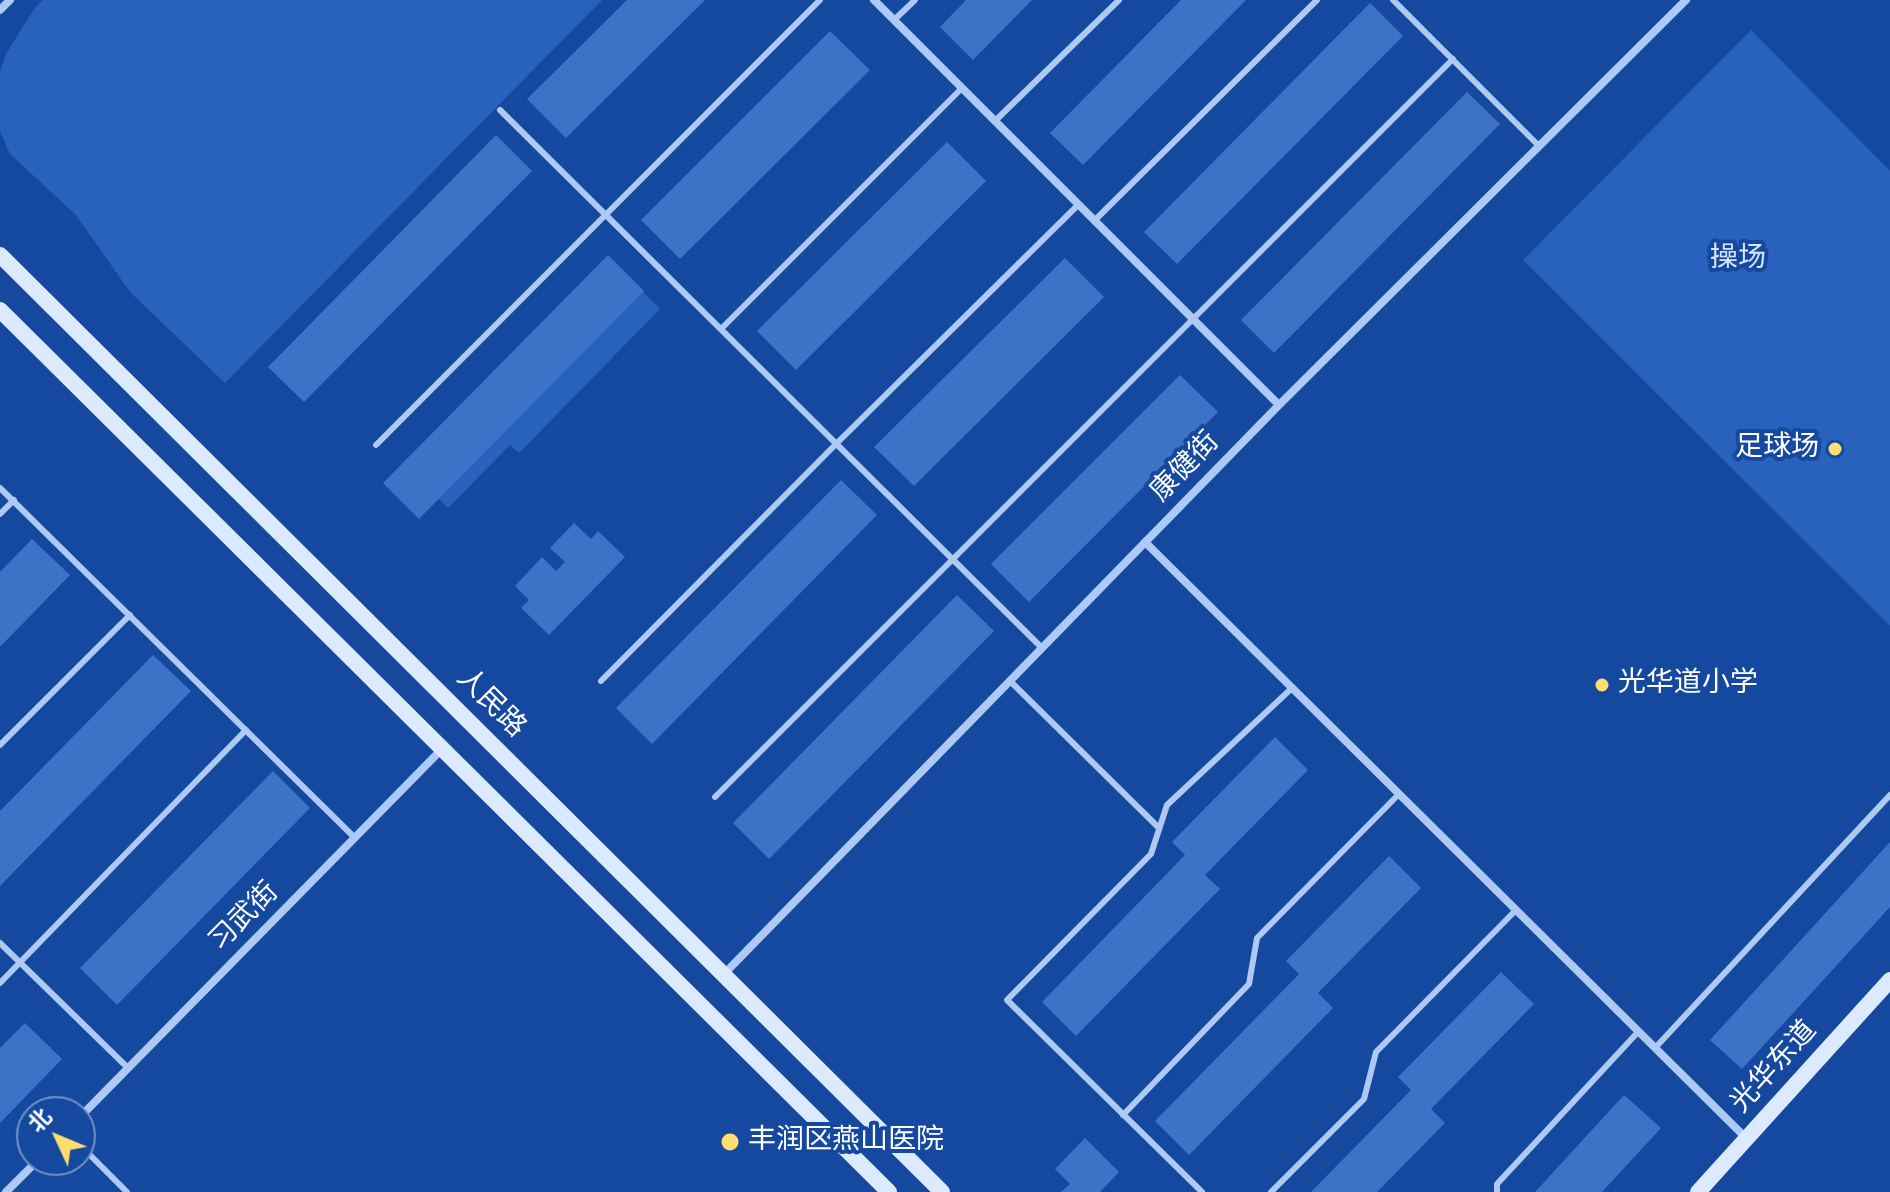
<!DOCTYPE html>
<meta charset="utf-8">
<style>
body{margin:0}
#map{position:relative;width:1890px;height:1192px;overflow:hidden;background:#14499f;font-family:"Source Sans 3","Noto Sans SC",sans-serif}
canvas{display:block}
.north{position:absolute;left:16px;top:1096px;width:80px;height:80px;box-sizing:border-box;background:#14499f;border:2px solid #7292c5;border-radius:50%;rotate:314deg;font-size:22px;font-weight:700;line-height:32px;text-align:center;color:#fff}
.north::after{content:'';display:block;margin:auto;width:28px;height:36px;background:#ffde70;clip-path:polygon(50% 0,100% 100%,50% 72%,0 100%)}
</style>
<div id="map">
<canvas width="1890" height="1192"></canvas>
<div class="north">北</div>
</div>
<script>
const ctx = document.querySelector('canvas').getContext('2d');
ctx.lineJoin = 'round';
function paint(path, color) { ctx.fillStyle = color; ctx.fill(path, 'evenodd'); }
const shape = rows => new Path2D(rows.map(r => 'M' + r).join(''));
function trace(path, color, width, dash) { ctx.strokeStyle = color; ctx.lineWidth = width; ctx.lineCap = dash ? 'butt' : 'round'; ctx.setLineDash(dash || []); ctx.stroke(path); }
function write(font, color, halo, rows, align = 'center') {
  ctx.font = font + ' "Source Sans 3","Noto Sans SC",sans-serif'; ctx.lineWidth = 8; ctx.setLineDash([]); ctx.textBaseline = 'middle'; ctx.strokeStyle = halo; ctx.fillStyle = color; for (const [text, x, y, turn = 0] of rows) {
    ctx.save(); ctx.translate(x, y); ctx.rotate((+turn || 0) * Math.PI / 180); ctx.textAlign = isNaN(turn) ? turn : align; if (halo) ctx.strokeText(text, 0, 0); ctx.fillText(text, 0, 0); ctx.restore();
  }
}
const green = shape([
 [43,0,602,0,225,383,130,292,76,215,10,154,0,131,0,72,6,54,34,9],
 [1751,30,1890,171,1890,626,1523,260],
 [640,289,660,309,519,453,510,445,448,508,436,496]
]);
const building = shape([
 [627,0,705,0,566,138,527,99],
 [966,0,1032,0,973,60,940,27],
 [1181,0,1246,0,1083,165,1050,133],
 [1370,3,1403,36,1177,264,1144,232],
 [830,31,870,70,680,259,641,220],
 [1467,92,1500,124,1274,353,1241,320],
 [496,135,532,171,304,402,268,367],
 [947,142,986,181,796,370,757,331],
 [608,255,644,291,419,519,383,483],
 [1065,258,1104,297,914,486,874,447],
 [1180,375,1218,412,1029,602,991,564],
 [841,480,877,515,652,744,616,708],
 [574,523,591,539,598,531,625,557,549,635,521,608,529,600,515,586,542,557,556,571,565,562,550,548],
 [32,539,70,575,0,647,0,572],
 [957,595,994,631,769,859,733,823],
 [153,655,191,691,0,886,0,811],
 [1275,737,1308,770,1205,875,1220,889,1076,1036,1042,1002,1185,855,1172,842],
 [273,771,310,808,117,1005,80,968],
 [1890,842,1890,907,1742,1069,1710,1040],
 [1389,856,1421,888,1318,993,1333,1008,1189,1155,1155,1121,1299,974,1286,961],
 [1501,972,1534,1004,1431,1109,1445,1123,1377,1192,1311,1192,1411,1090,1398,1077],
 [25,1023,62,1059,0,1123,0,1048],
 [1624,1095,1661,1128,1602,1192,1535,1192],
 [1085,1138,1119,1172,1100,1192,1061,1192,1070,1184,1055,1169]
]);
const service = shape([
 [1393,0,1539,146],
 [894,20,915,0],
 [500,110,1042,648],
 [995,121,1119,0],
 [1094,221,1317,0],
 [721,329,962,88],
 [376,445,820,0],
 [0,488,355,838],
 [0,514,14,500],
 [601,681,836,444,1078,205],
 [1010,681,1158,827],
 [0,745,130,615],
 [715,797,1453,59],
 [0,943,128,1068],
 [0,983,246,730],
 [1655,1048,1890,795],
 [1123,1115,1249,984,1257,938,1398,795],
 [80,1145,127,1192],
 [1202,1192,1007,1000,1151,854,1167,805,1292,688],
 [1271,1192,1364,1099,1376,1052,1516,910],
 [1497,1192,1497,1184,1638,1032]
]);
const minor = shape([
 [874,0,1279,405],
 [0,10,10,0],
 [1145,542,1746,1138],
 [725,973,1279,405,1686,0],
 [80,1117,442,749],
 [6,1192,38,1160]
]);
const secondary = shape([
 [0,255,942,1192],
 [0,310,889,1192],
 [1698,1192,1890,980]
]);
const markers = [
 [1835,449,8,"#ffde70"],
 [1602,685,8,"#ffde70"],
 [730,1142,10,"#ffde70"]
];
const parkNames = [
 ["操场",1738,260]
];
const poiNames = [
 ["足球场",1819,449,"right"],
 ["光华道小学",1618,685],
 ["丰润区燕山医院",748,1142]
];
const streetNames = [
 ["康健街",1186,468,-46],
 ["人民路",490,704,45],
 ["习武街",245,918,-45],
 ["光华东道",1775,1068,-48]
];
paint(green, '#2862bd');
paint(building, '#3d72c6');
trace(service, '#adc9f4', 6);
trace(minor, '#adc9f4', 8);
trace(secondary, '#dde9fd', 16);
for (const [x, y, r, color] of markers) { const dot = new Path2D(); dot.arc(x, y, r, 0, 2 * Math.PI); ctx.fillStyle = color; ctx.fill(dot); trace(dot, '#14499f', 3); }
write('28px', '#d6e5fd', '#14499f', parkNames);
write('28px', '#fff', '#14499f', poiNames, 'left');
write('28px', '#fff', '#14499f', streetNames);
</script>
